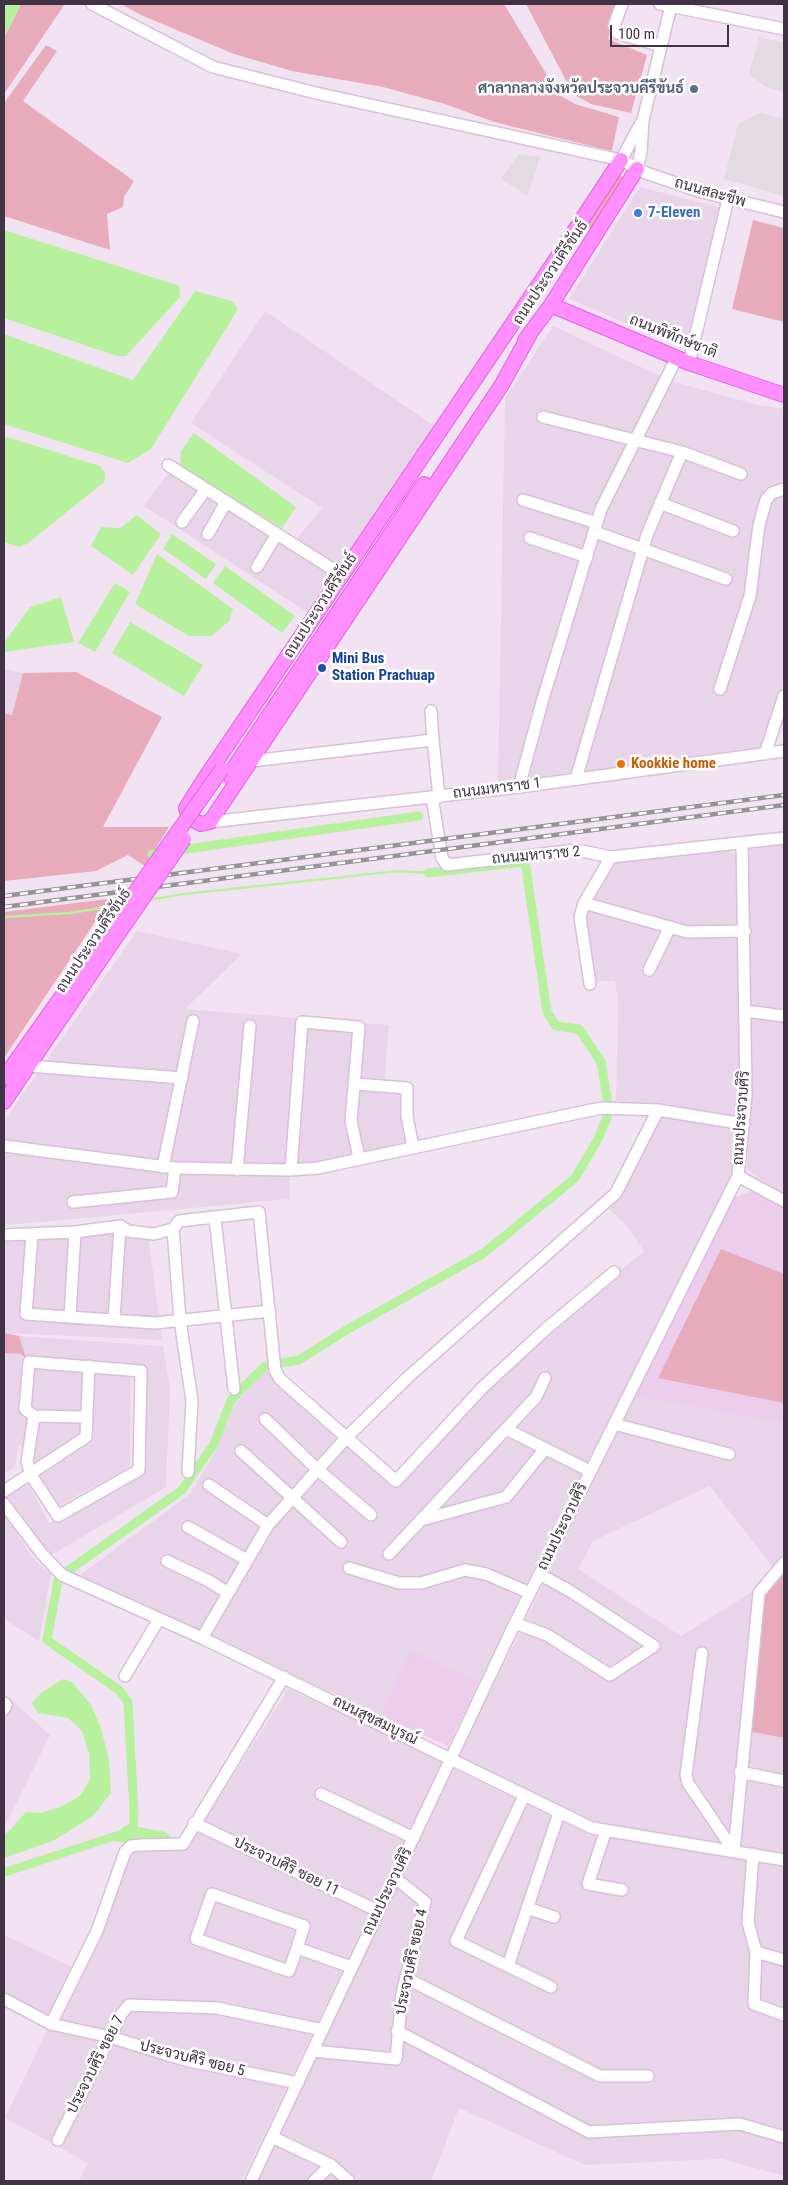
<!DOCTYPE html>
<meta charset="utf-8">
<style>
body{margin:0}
#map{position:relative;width:788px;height:2185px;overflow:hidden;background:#f2e3f2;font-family:"Roboto Condensed",sans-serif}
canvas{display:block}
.frame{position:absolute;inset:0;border:5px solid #423344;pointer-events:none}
.scale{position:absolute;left:610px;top:25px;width:119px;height:22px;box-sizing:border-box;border:2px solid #423344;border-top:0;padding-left:6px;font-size:15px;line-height:18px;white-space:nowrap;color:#423344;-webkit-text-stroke:4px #fff;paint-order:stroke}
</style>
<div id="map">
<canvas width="788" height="2185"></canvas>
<div class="frame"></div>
<div class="scale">100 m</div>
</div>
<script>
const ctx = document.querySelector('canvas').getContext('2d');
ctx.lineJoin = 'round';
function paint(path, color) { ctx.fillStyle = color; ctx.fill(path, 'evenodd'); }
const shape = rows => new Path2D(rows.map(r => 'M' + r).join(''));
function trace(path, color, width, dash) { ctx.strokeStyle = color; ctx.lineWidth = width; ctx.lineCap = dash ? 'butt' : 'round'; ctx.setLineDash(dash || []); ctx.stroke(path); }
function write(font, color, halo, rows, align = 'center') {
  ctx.font = font + ' "Roboto Condensed",Sarabun,sans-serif'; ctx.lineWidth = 5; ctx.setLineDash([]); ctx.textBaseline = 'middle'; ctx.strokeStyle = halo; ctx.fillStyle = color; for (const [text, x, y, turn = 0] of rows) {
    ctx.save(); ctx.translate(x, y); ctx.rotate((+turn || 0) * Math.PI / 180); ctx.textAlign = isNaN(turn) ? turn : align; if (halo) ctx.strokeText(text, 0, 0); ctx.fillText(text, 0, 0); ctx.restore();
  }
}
const residential = shape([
 [640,187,722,208,685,348,569,299],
 [265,311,439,429,313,616,144,506,169,472,291,546,322,508,191,423],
 [553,326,671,381,758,405,784,409,784,682,761,750,498,784,505,398],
 [4,669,23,673,12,715,4,713],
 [784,842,784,1011,750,1007,748,847],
 [726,849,735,855,742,1089,738,1118,616,1101,618,1003,615,981,593,981,584,917,611,862],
 [137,931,242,954,185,1009,389,1025,384,1087,405,1089,410,1144,318,1164,292,1167,159,1165,4,1141,4,1121],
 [750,1017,784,1021,784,1197,746,1168,751,1122],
 [670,1116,737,1129,731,1177,536,1563,448,1746,208,1636,271,1528,346,1443,395,1485,492,1384,556,1325,644,1251,627,1226,608,1208,619,1197,654,1119],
 [4,1148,290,1174,289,1199,9,1225,4,1224],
 [751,1191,784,1207,784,1555,773,1568,710,1486,593,1541,578,1569,681,1636,752,1592,739,1729,784,1738,784,1853,595,1822,459,1756,733,1198],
 [116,1232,148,1234,162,1340,4,1333,4,1239],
 [19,1336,163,1346,170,1389,166,1487,50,1556,4,1497,4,1492,24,1476,49,1523,139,1469,143,1364,26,1358],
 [4,1353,20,1354,29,1366,131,1371,130,1467,51,1510,19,1443,15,1467,4,1474],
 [266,1371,341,1435,263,1522,202,1632,80,1575,190,1494,217,1448,235,1404],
 [4,1513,32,1557,51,1574,39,1641,4,1619],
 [288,1689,443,1759,242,2181,79,2181,88,2163,5,2118,48,2028,4,2004,4,1935,83,1972,99,1940,132,1850,187,1848],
 [4,1693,50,1735,4,1828],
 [454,1769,588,1834,784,1864,784,2176,722,2159,585,2165,459,2108,431,2181,256,2181]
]);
const education = shape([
 [751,1191,784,1207,784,1423,636,1396,733,1198],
 [411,1650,479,1682,448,1746,380,1715]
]);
const green = shape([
 [21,4,65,4,4,94,4,38],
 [121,4,504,4,559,95,575,104,619,117,612,151,494,122,445,104,383,87,292,71,234,54,141,15],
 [526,4,618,4,608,39,647,55,631,113,591,104,573,94],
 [46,45,57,51,23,101,134,181,124,197,123,207,107,214,110,250,4,216,4,103],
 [622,176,622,182,591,229,587,226,619,177],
 [753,220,784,228,784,322,732,309],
 [76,672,162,717,103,827,169,827,145,866,128,855,96,871,4,881,4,713,12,715,23,673],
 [115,898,95,922,4,1058,4,912],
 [721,1249,784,1274,784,1403,658,1378],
 [4,1333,19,1336,26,1358,20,1354,4,1353],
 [784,1568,784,1738,747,1731,762,1595]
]);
const parking = shape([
 [759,37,784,43,784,92,766,87,749,74],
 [760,113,784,119,784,196,724,179,738,124],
 [519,154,540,157,528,196,501,179]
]);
const water = shape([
 [4,4,21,4,4,38],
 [4,230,174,284,179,286,180,297,126,356,117,356,4,318],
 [195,291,232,301,238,309,151,449,128,463,4,424,4,334,133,380],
 [194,433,296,507,282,528,180,467,181,451],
 [4,436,100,466,105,473,104,482,27,544,19,547,4,542],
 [137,515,161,534,133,575,91,546,101,527,120,528],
 [172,534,216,564,206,579,163,549],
 [157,554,233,609,229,621,212,636,189,636,135,604],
 [225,566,295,616,282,633,213,583],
 [115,583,130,592,95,652,78,643],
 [61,597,74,642,4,652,4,643,30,607],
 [130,622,203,665,184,696,112,653],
 [63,1679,72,1682,91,1705,101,1728,109,1760,111,1793,93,1816,53,1841,4,1858,4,1834,8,1832,26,1812,41,1813,60,1807,80,1796,90,1779,89,1754,82,1731,68,1718,38,1713,32,1703,42,1692],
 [133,1826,165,1832,172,1838,124,1843,113,1841,4,1877,4,1868]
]);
const stream = shape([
 [148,900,184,894,399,871,428,873],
 [4,917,70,913,121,905]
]);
const canal = shape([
 [152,854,419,816],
 [125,1831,133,1828,134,1813,128,1702,119,1690,47,1640,58,1581,62,1575,182,1490,214,1444,231,1400,265,1366,299,1360,348,1329,484,1253,575,1178,598,1139,608,1115,608,1104,601,1062,579,1029,556,1026,547,1012,525,862,428,873]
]);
const minor = shape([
 [92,4,213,67,316,93,621,160,646,173,702,192,784,212],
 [622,4,614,26,617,33,661,46],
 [660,4,784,29],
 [621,160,641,123],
 [637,169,641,152,643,120,671,6],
 [689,363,728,199],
 [543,417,682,452,741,474],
 [168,465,342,575],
 [523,500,597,523],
 [660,503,733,531],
 [182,522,206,489],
 [595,532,726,579],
 [208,534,226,502],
 [530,538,587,557],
 [257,567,277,534],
 [720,689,750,596,759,525,766,500,772,493,784,489],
 [431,711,433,740],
 [765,754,784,696],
 [251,761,433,740,439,797],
 [576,779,647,535,682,452],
 [519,787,542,702,601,509,677,357],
 [432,797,442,858,447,865,577,850,611,857,784,838],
 [210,822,519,787,784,751],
 [584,903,687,932,745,931],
 [649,970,670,927],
 [590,984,580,917,584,903,611,857],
 [745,1011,784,1016],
 [29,1066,182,1078],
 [355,1084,407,1088,407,1116,413,1147],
 [4,1146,175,1168,291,1170,318,1168,601,1108,658,1110,744,1124],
 [163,1167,193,1021],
 [237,1170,250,1026],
 [291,1170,302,1022,359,1027,351,1121,359,1158],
 [738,1176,784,1201],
 [73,1202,172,1192,175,1168],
 [215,1218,234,1389],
 [120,1226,128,1231,154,1234,173,1229,179,1221,259,1212,275,1370,280,1379,396,1481,482,1388,547,1328,614,1272],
 [173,1229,180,1320,192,1401,188,1472],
 [32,1234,26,1314,155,1323,270,1311],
 [4,1235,75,1232,120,1226,114,1319],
 [70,1317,75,1232],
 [29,1362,141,1371,139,1470,58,1516,31,1475,27,1462,34,1416,25,1409,29,1362],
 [34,1416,86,1417],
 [265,1419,317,1469,371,1515],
 [614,1424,729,1454],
 [506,1429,536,1397,545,1378],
 [241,1451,341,1542],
 [209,1485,268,1525],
 [4,1491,86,1437,89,1366],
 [4,1504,42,1554,62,1575,202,1638,592,1828,784,1860],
 [421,1520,506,1497,544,1450],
 [188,1527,247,1560],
 [389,1554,506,1429,590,1471],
 [167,1561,209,1581,228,1593],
 [349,1568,399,1583,421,1583,465,1570,486,1574,530,1593],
 [515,1623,547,1635,610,1675,654,1646,570,1591,539,1574],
 [202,1638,268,1525,346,1438,407,1378,616,1193,658,1110],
 [702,1653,686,1775,688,1783,734,1851],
 [125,1676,159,1619],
 [4,1703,6,1705,4,1709],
 [740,1772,784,1781],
 [321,1794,414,1838],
 [524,1796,456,1941,551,1987],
 [194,1823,378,1911],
 [606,1830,588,1884,622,1890],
 [734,1851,759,1593,784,1563],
 [753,1854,748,1922,756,1952,754,2004,784,2015],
 [527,1908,554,1917],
 [297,1948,289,1971,196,1939,212,1894,304,1926,297,1948,351,1967],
 [756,1952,784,1960],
 [508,1966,559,1813],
 [406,1978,600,2076,648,2076],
 [4,1999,51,2024,110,2037,185,2060,298,2083],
 [51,2024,97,1931,125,1852,131,1846,141,1845,183,1844,284,1677],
 [397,2031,589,2132,740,2124,784,2137],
 [313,2051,396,2059,402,1993,425,1902,395,1878],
 [272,2137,331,2165,349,2181],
 [58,2140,122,2013,129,2005,217,2008,323,2030],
 [251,2181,515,1623,738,1176,746,1095,742,843],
 [314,2181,331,2165]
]);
const major = shape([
 [558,256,621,160],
 [551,305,689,363,784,395],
 [531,332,501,386,210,822,201,824,189,818,186,808,203,781,563,249],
 [525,340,551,305,637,169],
 [229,775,424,484],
 [4,1078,98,945],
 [4,1102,107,950]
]);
const rail = shape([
 [4,896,784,795],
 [4,907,784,805]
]);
const majorBridge = shape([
 [98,945,222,769],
 [107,950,184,839]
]);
const markers = [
 [694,89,5,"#5c6f8a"],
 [638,213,5,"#3f7fe0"],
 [322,668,5,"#1a4fb4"],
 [621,764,5,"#e8710a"]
];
const serviceNames = [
 ["ศาลากลางจังหวัดประจวบคีรีขันธ์",684,89]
];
const streetNames = [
 ["ถนนสละชีพ",710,193,16],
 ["ถนนประจวบคีรีขันธ์",551,273,-56],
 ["ถนนพิทักษ์ชาติ",673,337,22],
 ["ถนนประจวบคีรีขันธ์",321,606,-57],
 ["ถนนมหาราช 1",497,789,-7],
 ["ถนนมหาราช 2",536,856,-5],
 ["ถนนประจวบคีรีขันธ์",94,941,-56],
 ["ถนนประจวบศิริ",742,1118,-86],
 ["ถนนประจวบศิริ",563,1527,-64],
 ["ถนนสุขสมบูรณ์",375,1721,26],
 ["ประจวบศิริ ซอย 11",286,1867,26],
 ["ถนนประจวบศิริ",388,1892,-64],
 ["ประจวบศิริ ซอย 4",412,1962,-78],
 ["ประจวบศิริ ซอย 5",192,2059,14],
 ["ประจวบศิริ ซอย 7",96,2065,-63]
];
const shopNames = [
 ["7-Eleven",648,213]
];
const transitNames = [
 ["Mini Bus",332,659],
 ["Station Prachuap",332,676]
];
const foodNames = [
 ["Kookkie home",631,764]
];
paint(residential, '#e9d5ea');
paint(education, '#eccdec');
paint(green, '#e8abbb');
paint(parking, '#e2dce2');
paint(water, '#b7f19e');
trace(stream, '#b7f19e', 2.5);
trace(canal, '#b7f19e', 9);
trace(minor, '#d7c0d8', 14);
trace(major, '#e35fe5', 16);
trace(minor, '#fff', 11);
trace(major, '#ff8fff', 14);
trace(rail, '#949494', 4.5);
trace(rail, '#fff', 2.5, [8]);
trace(majorBridge, '#e35fe5', 16, []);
trace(majorBridge, '#ff8fff', 14);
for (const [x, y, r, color] of markers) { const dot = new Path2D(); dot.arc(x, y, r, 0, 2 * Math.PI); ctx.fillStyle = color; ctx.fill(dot); trace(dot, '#fff', 2); }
write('bold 15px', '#4e5e75', '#fff', serviceNames, 'right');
write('15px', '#423344', '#fff', streetNames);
write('bold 15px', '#366cbe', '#fff', shopNames, 'left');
write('bold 15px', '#164399', '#fff', transitNames, 'left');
write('bold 15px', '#c56008', '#fff', foodNames, 'left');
</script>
